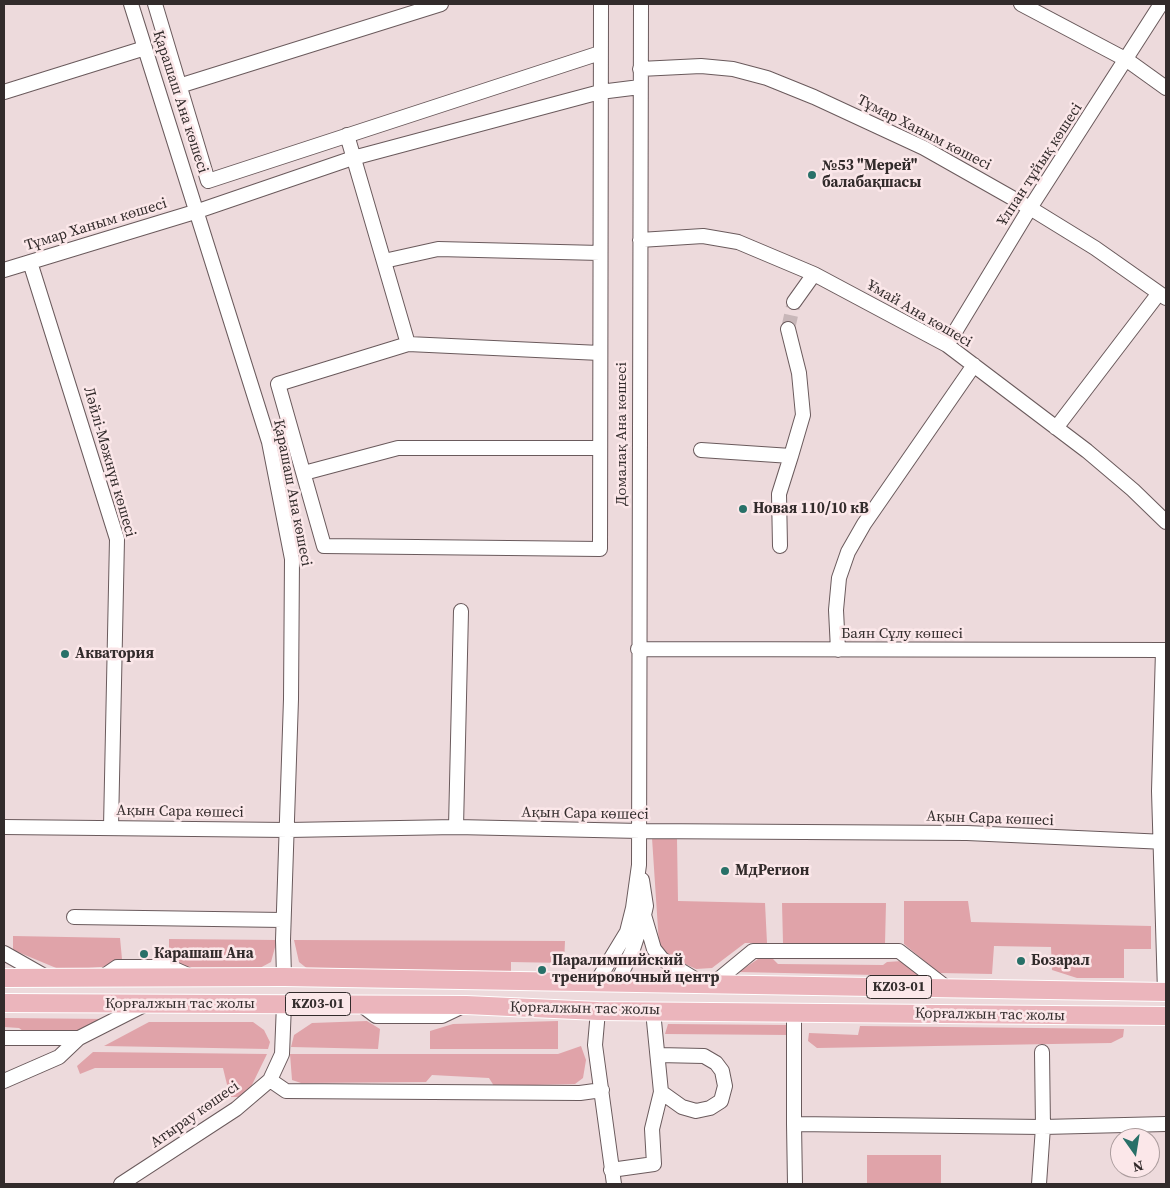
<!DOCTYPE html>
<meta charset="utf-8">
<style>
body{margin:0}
#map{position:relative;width:1170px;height:1188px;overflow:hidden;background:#eddadc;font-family:"Source Serif 4",serif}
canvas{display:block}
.frame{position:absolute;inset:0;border:5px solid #322b2b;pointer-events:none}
.north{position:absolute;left:1110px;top:1128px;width:50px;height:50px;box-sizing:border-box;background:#fbe7e9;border:1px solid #ab9c9d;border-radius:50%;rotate:167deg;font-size:14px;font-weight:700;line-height:20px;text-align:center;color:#322b2b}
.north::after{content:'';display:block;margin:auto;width:18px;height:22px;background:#287068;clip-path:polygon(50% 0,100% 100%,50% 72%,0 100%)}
</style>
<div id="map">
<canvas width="1170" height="1188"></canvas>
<div class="frame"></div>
<div class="north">N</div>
</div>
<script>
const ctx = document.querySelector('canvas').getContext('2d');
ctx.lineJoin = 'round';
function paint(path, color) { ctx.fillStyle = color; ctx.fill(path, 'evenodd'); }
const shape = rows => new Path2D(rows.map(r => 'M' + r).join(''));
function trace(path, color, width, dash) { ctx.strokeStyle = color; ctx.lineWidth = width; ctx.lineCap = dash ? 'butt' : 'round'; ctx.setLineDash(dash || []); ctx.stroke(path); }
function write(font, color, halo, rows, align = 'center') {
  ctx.font = font + ' "Source Serif 4",serif'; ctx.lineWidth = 5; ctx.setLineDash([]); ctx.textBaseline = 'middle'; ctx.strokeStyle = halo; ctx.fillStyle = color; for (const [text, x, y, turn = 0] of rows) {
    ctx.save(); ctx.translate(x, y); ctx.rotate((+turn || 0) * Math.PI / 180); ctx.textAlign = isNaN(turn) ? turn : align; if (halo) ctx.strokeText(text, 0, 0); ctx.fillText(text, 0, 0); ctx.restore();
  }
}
const green = shape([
 [652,838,677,839,678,901,765,903,767,943,745,943,712,968,696,969,672,958,659,944],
 [904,901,968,901,971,922,1151,926,1151,949,1124,949,1124,978,1077,978,1052,970,1051,947,994,946,992,974,939,973,904,944],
 [782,903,886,903,885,944,783,943],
 [13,936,120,938,122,959,103,967,61,970,13,950],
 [169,939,277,940,271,962,258,969,193,970,169,962],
 [294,940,565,941,564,963,511,962,511,971,309,970,299,962],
 [758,959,773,959,778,964,883,965,887,962,902,961,921,976,739,972],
 [4,1018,109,1019,78,1034,27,1034,19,1028,4,1027],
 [367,1021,380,1029,378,1049,291,1047,294,1035,312,1023],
 [558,1021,558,1049,430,1049,430,1031,453,1024],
 [149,1022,253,1022,264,1030,270,1042,268,1049,104,1046],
 [668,1024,787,1025,790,1035,665,1034],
 [860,1026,1124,1029,1123,1037,1111,1043,817,1048,808,1041,809,1033,858,1035],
 [581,1046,586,1060,583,1078,575,1084,494,1086,489,1078,432,1075,426,1082,301,1083,292,1080,290,1054,558,1054],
 [93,1052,267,1054,249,1091,239,1097,230,1097,223,1068,95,1068,80,1074,77,1066],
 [867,1155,941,1155,941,1184,867,1184]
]);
const minorTunnel = shape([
 [788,329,794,302]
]);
const minor = shape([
 [131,4,269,442,292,559,291,699,283,940,284,977],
 [155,4,208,181,600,53],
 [1021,4,1127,60,1166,88],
 [640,69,701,66,733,69,767,78,814,97,924,148,1030,208,1095,248,1166,298],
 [179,86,441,4],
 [4,92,145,48],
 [347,135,408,344,278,384,324,546,600,549,601,4],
 [640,240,703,236,738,242,814,274,947,345,1087,451,1133,490,1166,522],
 [384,261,438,249,600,253],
 [30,262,117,539,111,827],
 [4,270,198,211,353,158,600,92,640,87],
 [794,302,814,274],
 [408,344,600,353],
 [947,345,1030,208,1161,4],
 [1056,428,1159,293],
 [701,450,791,456,803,415,799,373,788,329],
 [304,473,398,448,600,448],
 [780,546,779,494,791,456],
 [638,649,1166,650],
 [838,650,836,610,839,578,848,552,864,524,974,365],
 [1163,651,1159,791,1165,992],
 [4,827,288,830,456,827,640,831,967,833,1166,842],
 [456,827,461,611],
 [644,915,654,949,662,959,703,984],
 [74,917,283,920],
 [4,953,48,978],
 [101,978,117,967,170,967,190,976],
 [596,983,627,932,633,908,639,865,641,4],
 [617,983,633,949,644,915,646,906,642,880],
 [713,984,753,951,899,951,947,988],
 [360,1004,376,1016,442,1016,463,1006],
 [598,1011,595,1045,614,1184],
 [794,1013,794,1124,1043,1127,1166,1124],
 [4,1038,79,1038,144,1005],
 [658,1055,704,1056,716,1063,722,1071,725,1086,721,1101,710,1108,696,1111,682,1107,661,1092],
 [270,1080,286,1091,580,1093,602,1090],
 [4,1081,59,1057,79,1038],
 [794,1124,795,1184],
 [611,1170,654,1164,652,1129,661,1092,653,1011],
 [121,1184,236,1109,270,1080,282,1054,284,1004],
 [1039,1184,1043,1127,1042,1052]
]);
const major = shape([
 [4,978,284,977,1166,992],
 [4,1003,466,1005,598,1011,1166,1016]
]);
const markers = [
 [812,175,5,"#287068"],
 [743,509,5,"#287068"],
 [65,654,5,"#287068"],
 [725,871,5,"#287068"],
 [144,954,5,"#287068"],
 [1021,961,5,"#287068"],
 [542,970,5,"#287068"]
];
const shields = [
 [899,987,65],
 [318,1004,65]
];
const shieldNames = [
 ["KZ03-01",899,987],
 ["KZ03-01",318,1004]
];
const streetNames = [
 ["Қарашаш Ана көшесі",180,102,72],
 ["Тұмар Ханым көшесі",924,133,27],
 ["Ұлпан тұйық көшесі",1040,165,-57],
 ["Тұмар Ханым көшесі",96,225,-17],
 ["Ұмай Ана көшесі",919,314,30],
 ["Домалақ Ана көшесі",622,434,-90],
 ["Ләйлі-Мәжнүн көшесі",109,462,74],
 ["Қарашаш Ана көшесі",292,493,79],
 ["Баян Сұлу көшесі",902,634],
 ["Ақын Сара көшесі",180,812,1],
 ["Ақын Сара көшесі",585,814,1],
 ["Ақын Сара көшесі",990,819,2],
 ["Қорғалжын тас жолы",180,1004],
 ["Қорғалжын тас жолы",585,1009,1],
 ["Қорғалжын тас жолы",990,1015,1],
 ["Атырау көшесі",195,1115,-35]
];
const poiNames = [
 ["№53 \"Мерей\"",822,166],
 ["балабақшасы",822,183],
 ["Новая 110/10 кВ",753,509],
 ["Акватория",75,654],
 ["МдРегион",735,871],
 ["Карашаш Ана",154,954],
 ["Паралимпийский",552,961],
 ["тренировочный центр",552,978],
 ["Бозарал",1031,961]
];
paint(green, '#e0a3a9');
trace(minorTunnel, '#c8b7b9', 14, [14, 7]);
trace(minor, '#6a5a5c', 16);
trace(major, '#fff', 20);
trace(minor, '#fff', 14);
trace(major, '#ebb5bc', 18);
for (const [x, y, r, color] of markers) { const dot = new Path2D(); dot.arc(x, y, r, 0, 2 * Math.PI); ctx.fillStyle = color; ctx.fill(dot); trace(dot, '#fbe7e9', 2); }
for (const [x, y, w] of shields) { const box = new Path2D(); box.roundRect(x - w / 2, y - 11.5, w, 23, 4); ctx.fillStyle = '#fbe7e9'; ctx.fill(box); trace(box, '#322b2b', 1); }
write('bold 14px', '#322b2b', null, shieldNames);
write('15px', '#322b2b', '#fbe7e9', streetNames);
write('bold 15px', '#322b2b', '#fbe7e9', poiNames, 'left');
</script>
